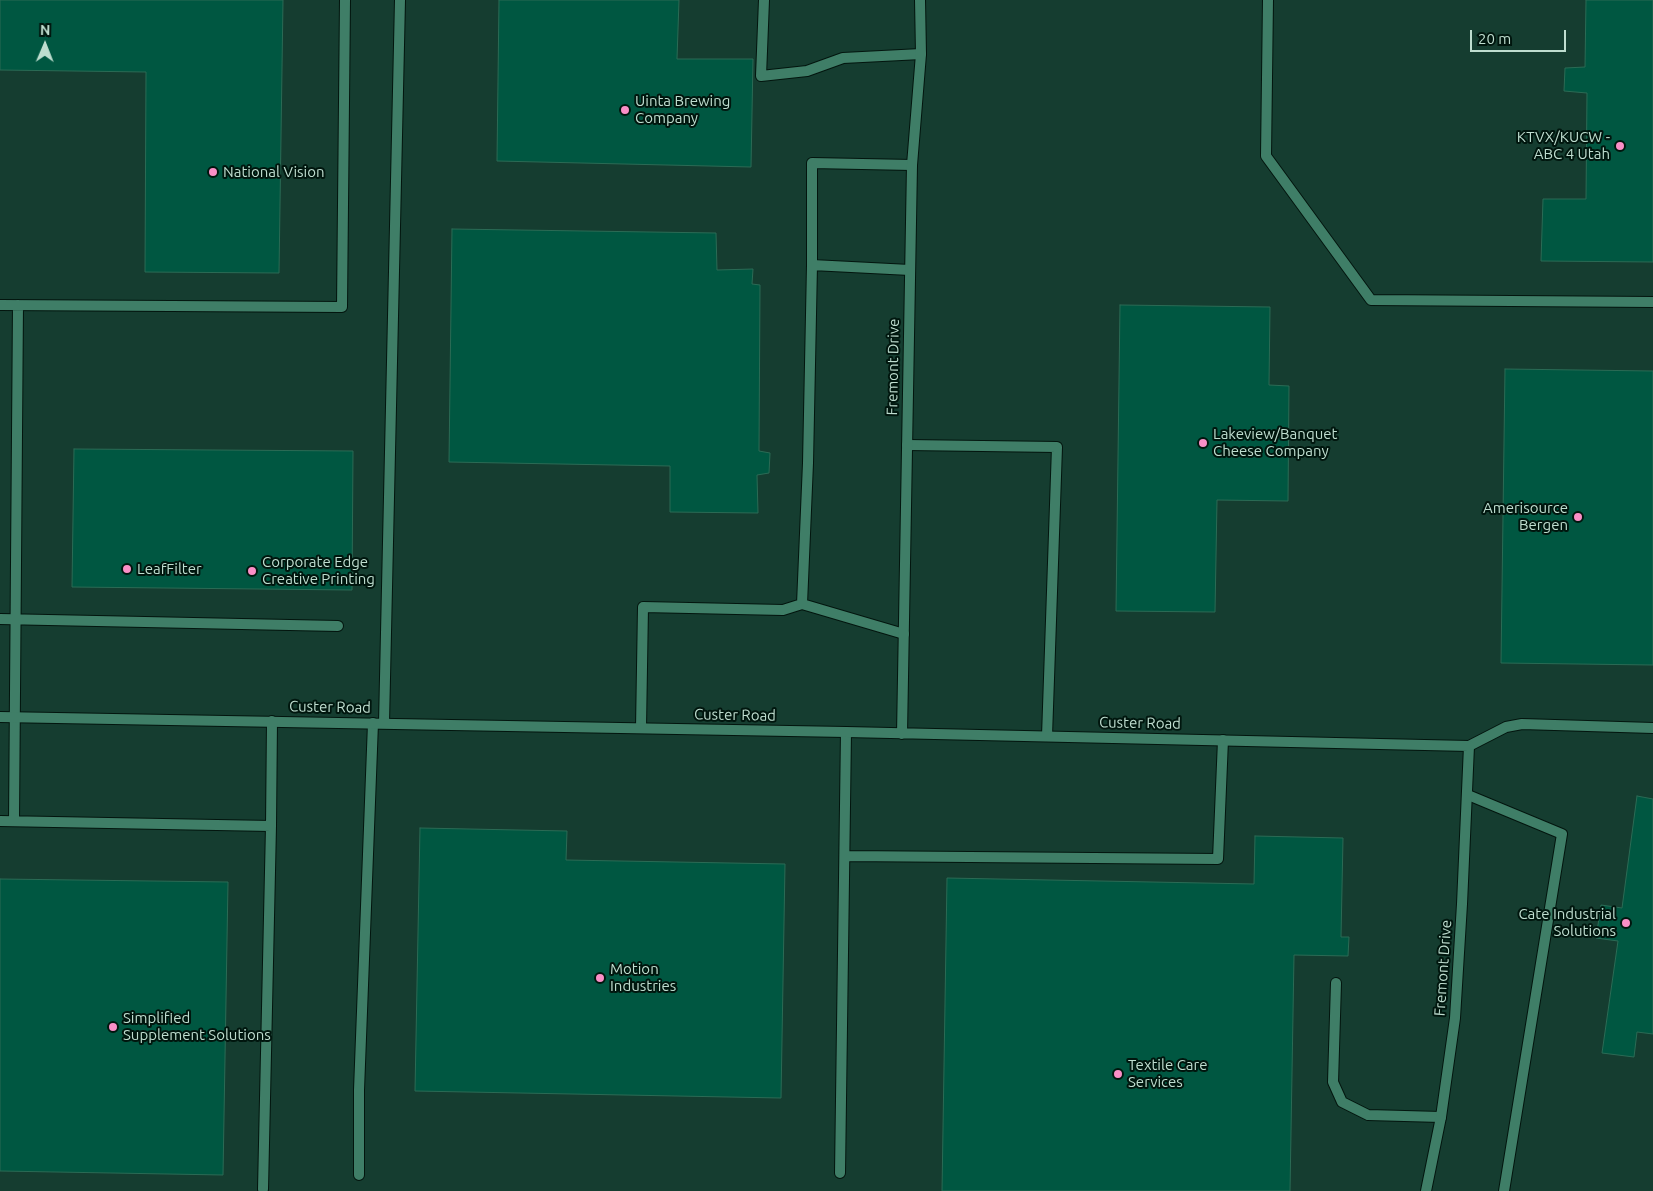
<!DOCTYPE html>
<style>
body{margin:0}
#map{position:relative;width:1653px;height:1191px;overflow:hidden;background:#0d2f24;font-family:Ubuntu,sans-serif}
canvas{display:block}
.north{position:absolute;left:20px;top:20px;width:50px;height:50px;-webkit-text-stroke:4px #00160e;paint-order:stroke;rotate:1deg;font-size:14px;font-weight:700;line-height:20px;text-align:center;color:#beddcf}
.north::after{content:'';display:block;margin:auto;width:18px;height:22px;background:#beddcf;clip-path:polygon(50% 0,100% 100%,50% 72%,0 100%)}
.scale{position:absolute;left:1470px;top:30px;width:96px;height:22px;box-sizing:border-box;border:2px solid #beddcf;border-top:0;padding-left:6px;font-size:15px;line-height:18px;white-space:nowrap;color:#beddcf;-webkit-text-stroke:4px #00160e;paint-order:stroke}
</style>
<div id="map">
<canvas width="1653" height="1191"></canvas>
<div class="north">N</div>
<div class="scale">20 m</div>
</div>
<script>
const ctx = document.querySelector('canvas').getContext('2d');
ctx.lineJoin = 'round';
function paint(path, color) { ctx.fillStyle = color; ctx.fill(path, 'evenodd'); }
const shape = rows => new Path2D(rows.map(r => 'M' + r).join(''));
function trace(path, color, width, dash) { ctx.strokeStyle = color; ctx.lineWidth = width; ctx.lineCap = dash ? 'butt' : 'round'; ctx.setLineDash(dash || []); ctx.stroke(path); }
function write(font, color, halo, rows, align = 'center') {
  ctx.font = font + ' Ubuntu,sans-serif'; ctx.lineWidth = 4; ctx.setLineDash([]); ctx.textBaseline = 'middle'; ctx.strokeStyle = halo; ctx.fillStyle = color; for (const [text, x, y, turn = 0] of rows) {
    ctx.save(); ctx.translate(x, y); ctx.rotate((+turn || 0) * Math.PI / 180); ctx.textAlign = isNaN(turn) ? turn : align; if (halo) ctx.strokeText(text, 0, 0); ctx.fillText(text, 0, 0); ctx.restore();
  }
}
const built = shape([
 [0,0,1653,0,1653,1191,0,1191]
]);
const building = shape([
 [0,0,283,0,279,273,145,272,146,72,0,70,0,0],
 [499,0,679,0,677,59,753,59,751,167,497,161,499,0],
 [1586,0,1653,0,1653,262,1541,261,1543,199,1586,199,1587,93,1564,91,1565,68,1585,67,1586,0],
 [452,229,716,233,717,270,753,269,752,284,760,285,759,451,770,453,769,473,757,475,758,513,670,512,670,466,449,462,452,229],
 [1120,305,1270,307,1269,385,1289,386,1288,501,1217,500,1215,612,1116,611,1120,305],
 [1505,369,1653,371,1653,665,1501,663,1505,369],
 [74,449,353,451,352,590,72,587,74,449],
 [1637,796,1653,799,1653,1034,1637,1032,1634,1057,1602,1053,1618,941,1596,938,1601,905,1622,908,1637,796],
 [420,828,567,831,566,860,785,864,781,1098,415,1091,420,828],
 [1255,836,1343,838,1341,937,1349,937,1348,956,1294,955,1290,1191,942,1191,947,878,1254,884,1255,836],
 [0,879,228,882,223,1175,0,1171,0,879]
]);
const service = shape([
 [764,0,761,76,807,71,843,58,921,54],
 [1268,0,1266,156,1371,300,1653,302],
 [812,265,812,163,912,165],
 [0,305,342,307,345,0],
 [907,445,1057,447,1047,736],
 [802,604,904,634],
 [0,619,338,626],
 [384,723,400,0],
 [641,728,643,607,783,610,802,604,808,463,812,265,910,270],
 [1469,746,1506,727,1522,724,1653,728],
 [1468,795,1562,834,1504,1191],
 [0,821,271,826,263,1189],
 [14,821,18,305],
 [271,826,272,721],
 [845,856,1218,859,1223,740],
 [1336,983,1333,1082,1342,1102,1368,1115,1441,1117],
 [840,1173,846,732],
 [359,1175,359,1090,373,723]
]);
const minor = shape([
 [0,717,846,732,1469,746,1462,904,1455,1018,1441,1117,1426,1191],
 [902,734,912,165,921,54,920,0]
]);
const markers = [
 [625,110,5,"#fa8fc7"],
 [1620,146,5,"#fa8fc7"],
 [213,172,5,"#fa8fc7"],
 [1203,443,5,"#fa8fc7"],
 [1578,517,5,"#fa8fc7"],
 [127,569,5,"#fa8fc7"],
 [252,571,5,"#fa8fc7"],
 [1626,923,5,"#fa8fc7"],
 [600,978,5,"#fa8fc7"],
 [113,1027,5,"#fa8fc7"],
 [1118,1074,5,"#fa8fc7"]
];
const poiNames = [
 ["Uinta Brewing",635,101],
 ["Company",635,118],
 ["KTVX/KUCW -",1610,137,"right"],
 ["ABC 4 Utah",1610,154,"right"],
 ["National Vision",223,172],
 ["Lakeview/Banquet",1213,434],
 ["Cheese Company",1213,451],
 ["Amerisource",1568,508,"right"],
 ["Bergen",1568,525,"right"],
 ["Corporate Edge",262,562],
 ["Creative Printing",262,579],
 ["LeafFilter",137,569],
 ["Cate Industrial",1616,914,"right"],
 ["Solutions",1616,931,"right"],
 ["Motion",610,969],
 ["Industries",610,986],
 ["Simplified",123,1018],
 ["Supplement Solutions",123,1035],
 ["Textile Care",1128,1065],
 ["Services",1128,1082]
];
const streetNames = [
 ["Fremont Drive",893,367,-89],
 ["Custer Road",330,707,1],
 ["Custer Road",735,715,1],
 ["Custer Road",1140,723,1],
 ["Fremont Drive",1443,968,-86]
];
paint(built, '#153d30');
paint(building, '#005741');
trace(building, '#2b6b55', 1);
trace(service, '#03150e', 12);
trace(minor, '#03150e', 12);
trace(service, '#3f7e67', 10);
trace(minor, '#3f7e67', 10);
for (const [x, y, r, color] of markers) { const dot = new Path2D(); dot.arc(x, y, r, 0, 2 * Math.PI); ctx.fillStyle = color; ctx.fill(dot); trace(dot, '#00160e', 2); }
write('15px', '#beddcf', '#00160e', poiNames, 'left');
write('15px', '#beddcf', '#00160e', streetNames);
</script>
